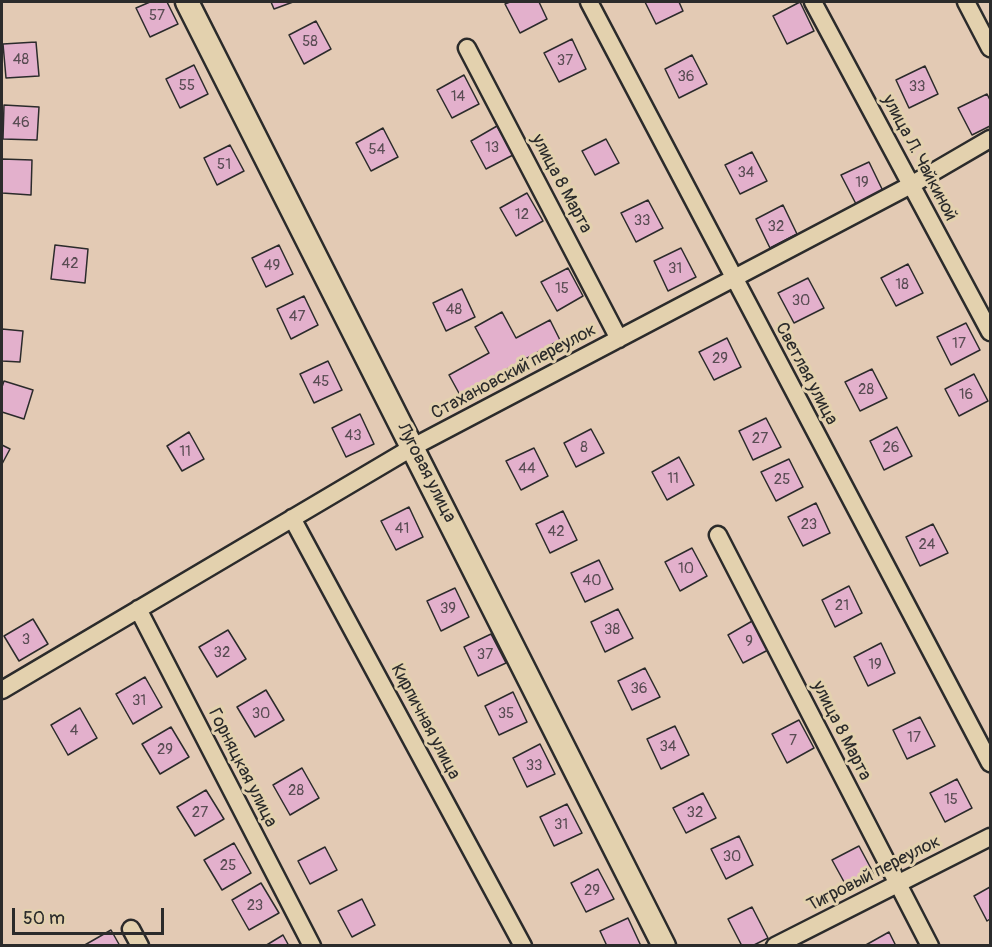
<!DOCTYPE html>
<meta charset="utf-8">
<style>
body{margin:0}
#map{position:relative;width:992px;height:947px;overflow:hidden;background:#e3cab4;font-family:Pangolin,sans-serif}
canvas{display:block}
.frame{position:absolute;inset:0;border:3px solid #2b2b2b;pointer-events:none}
.scale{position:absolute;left:12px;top:908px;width:152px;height:27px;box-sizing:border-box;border:3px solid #2b2b2b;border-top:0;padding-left:8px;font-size:18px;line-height:21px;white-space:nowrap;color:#2b2b2b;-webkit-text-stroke:4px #e3d1ae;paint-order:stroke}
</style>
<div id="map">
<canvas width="992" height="947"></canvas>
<div class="frame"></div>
<div class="scale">50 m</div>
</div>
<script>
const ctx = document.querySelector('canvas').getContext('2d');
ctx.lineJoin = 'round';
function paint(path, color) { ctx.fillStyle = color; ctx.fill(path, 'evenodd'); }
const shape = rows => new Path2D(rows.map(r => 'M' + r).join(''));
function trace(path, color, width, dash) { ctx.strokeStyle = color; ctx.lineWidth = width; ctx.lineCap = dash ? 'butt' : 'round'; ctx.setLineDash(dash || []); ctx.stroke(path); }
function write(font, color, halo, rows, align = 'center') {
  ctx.font = font + ' Pangolin,sans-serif'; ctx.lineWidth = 6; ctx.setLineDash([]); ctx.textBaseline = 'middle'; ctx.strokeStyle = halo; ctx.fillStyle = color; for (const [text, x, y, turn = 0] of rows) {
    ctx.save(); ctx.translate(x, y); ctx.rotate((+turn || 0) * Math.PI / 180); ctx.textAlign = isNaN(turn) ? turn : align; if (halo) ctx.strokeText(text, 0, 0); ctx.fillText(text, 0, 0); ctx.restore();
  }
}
const building = shape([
 [150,2,167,2,178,24,150,37,136,8,150,2],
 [271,2,293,2,274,9,271,2],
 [510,2,539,2,547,19,520,33,505,4,510,2],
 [645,2,679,2,683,11,656,24,645,2],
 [800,2,814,31,787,44,773,16,800,2],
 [316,21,331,49,304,64,289,35,316,21],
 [572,39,586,69,559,82,544,53,572,39],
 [36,42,39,76,6,78,3,44,36,42],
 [692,55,707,84,679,98,665,69,692,55],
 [194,65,208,94,180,108,166,79,194,65],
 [925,66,938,94,909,108,896,80,925,66],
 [464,75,479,104,452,118,437,90,464,75],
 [987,94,990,100,990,126,972,135,958,108,987,94],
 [4,105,39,107,37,140,3,139,4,105],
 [497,126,513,155,486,169,471,141,497,126],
 [383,128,398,157,371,171,356,143,383,128],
 [606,139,619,163,595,175,582,151,606,139],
 [230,145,244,171,217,185,204,158,230,145],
 [752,152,767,181,740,194,725,165,752,152],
 [2,159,32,160,31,195,2,193,2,159],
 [869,162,883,191,856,204,841,175,869,162],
 [527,193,543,221,516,236,500,208,527,193],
 [648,200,663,228,636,242,621,213,648,200],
 [783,205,797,234,770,248,756,219,783,205],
 [55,245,88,249,85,283,51,279,55,245],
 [279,245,293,274,266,287,252,258,279,245],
 [681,248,696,277,668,291,654,261,681,248],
 [908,264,923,293,896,306,881,278,908,264],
 [568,268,583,296,557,311,541,282,568,268],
 [808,278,824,308,794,323,778,293,808,278],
 [462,289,475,317,446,331,433,303,462,289],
 [304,296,318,325,291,339,277,309,304,296],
 [502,312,516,338,550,320,560,340,460,395,449,375,489,353,475,327,502,312],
 [966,323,980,350,951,365,937,337,966,323],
 [2,329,23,331,20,362,2,361,2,329],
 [727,338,741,367,714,380,699,352,727,338],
 [328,361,342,390,314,403,300,374,328,361],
 [872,369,887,398,860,411,845,382,872,369],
 [974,374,988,401,959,416,945,389,974,374],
 [4,381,33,390,24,419,2,412,2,387,4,381],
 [360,414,374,444,346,457,332,428,360,414],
 [766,418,781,447,753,460,739,431,766,418],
 [897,427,912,456,884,470,870,441,897,427],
 [591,429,604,453,576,467,564,443,591,429],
 [189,432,204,459,182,471,167,446,189,432],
 [2,445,10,449,2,464,2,445],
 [534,448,548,476,521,490,506,461,534,448],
 [679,457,694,485,667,500,652,472,679,457],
 [789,459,803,487,776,501,761,472,789,459],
 [816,503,830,533,803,546,788,517,816,503],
 [409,507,423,537,396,550,381,521,409,507],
 [563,511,577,540,550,553,536,524,563,511],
 [933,524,948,553,920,566,906,537,933,524],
 [692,548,707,576,680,591,665,562,692,548],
 [599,560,613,589,585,602,571,573,599,560],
 [849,586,862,613,835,627,822,600,849,586],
 [455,588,469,617,441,631,427,601,455,588],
 [618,609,633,638,605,652,591,622,618,609],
 [33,619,48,644,19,661,4,636,33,619],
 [754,620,770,649,743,663,728,635,754,620],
 [228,630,246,659,217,677,199,647,228,630],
 [491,634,506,663,478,676,464,647,491,634],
 [881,643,895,673,868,686,854,657,881,643],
 [645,668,660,697,632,710,618,681,645,668],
 [145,677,162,707,133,724,116,694,145,677],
 [266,690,284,720,255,737,237,707,266,690],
 [513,692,527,722,499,735,485,706,513,692],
 [80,708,97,738,68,755,51,725,80,708],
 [920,717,935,746,907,759,893,730,920,717],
 [799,720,814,748,787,763,772,734,799,720],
 [675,726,689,755,661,769,647,739,675,726],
 [171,727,189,757,160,774,142,744,171,727],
 [540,744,555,774,527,787,513,758,540,744],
 [302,768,319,798,290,815,273,785,302,768],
 [957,779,972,808,945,822,930,793,957,779],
 [206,790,224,819,195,836,177,807,206,790],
 [703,793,716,818,686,833,673,808,703,793],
 [567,804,582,833,554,846,540,817,567,804],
 [739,836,753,865,726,879,711,849,739,836],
 [234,843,251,873,222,890,204,860,234,843],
 [859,846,874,874,848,889,832,860,859,846],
 [325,847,337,870,310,884,298,861,325,847],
 [598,869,614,899,586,912,571,883,598,869],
 [261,883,279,913,249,930,232,900,261,883],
 [990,887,990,919,987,921,974,896,990,887],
 [362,899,375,925,352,937,338,911,362,899],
 [752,907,768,938,752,946,742,946,728,919,752,907],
 [628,918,641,946,607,946,600,931,628,918],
 [111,930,120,946,83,946,111,930],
 [889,932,896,946,864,946,889,932],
 [283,935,289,946,265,946,283,935]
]);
const street = shape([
 [589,2,990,763],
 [813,2,990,332],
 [966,2,990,48],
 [467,48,619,339],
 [292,518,523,946],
 [718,535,930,946],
 [138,609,312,946],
 [2,690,413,447,911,185,990,139],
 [131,929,140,946],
 [775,946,990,837]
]);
const secondary = shape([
 [187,2,664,946]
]);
const numberNames = [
 ["57",157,16],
 ["58",310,42],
 ["48",21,60],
 ["37",565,61],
 ["36",686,77],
 ["55",187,86],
 ["33",917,87],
 ["14",458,97],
 ["46",21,123],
 ["13",492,148],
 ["54",377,150],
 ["51",224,165],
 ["34",746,173],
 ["19",862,183],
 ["12",522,215],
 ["33",642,221],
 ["32",776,227],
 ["42",70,264],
 ["49",272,266],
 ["31",675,269],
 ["18",902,285],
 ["15",562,289],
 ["30",801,301],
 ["48",454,310],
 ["47",297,317],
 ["17",959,344],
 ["29",720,359],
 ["45",321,382],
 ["28",866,390],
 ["16",966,395],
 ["43",353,436],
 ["27",760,439],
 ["8",584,448],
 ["26",891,448],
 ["11",185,452],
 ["44",527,469],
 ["11",673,479],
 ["25",782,480],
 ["23",809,525],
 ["41",402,529],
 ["42",556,532],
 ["24",927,545],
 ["10",686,569],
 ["40",592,581],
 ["21",842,606],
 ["39",448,609],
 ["38",612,630],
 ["3",26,640],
 ["9",749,642],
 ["32",222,653],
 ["37",485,655],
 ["19",875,665],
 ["36",639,689],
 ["31",139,701],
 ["30",261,714],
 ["35",506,714],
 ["4",74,731],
 ["17",914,738],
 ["7",793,741],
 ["34",668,747],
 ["29",165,750],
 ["33",534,766],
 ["28",296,791],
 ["15",951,800],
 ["27",200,813],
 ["32",695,813],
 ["31",561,825],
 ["30",732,857],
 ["25",228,866],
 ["29",592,891],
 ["23",255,906]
];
const streetNames = [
 ["улица Л. Чайкиной",919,158,62],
 ["улица 8 Марта",561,184,62],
 ["Стахановский переулок",514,372,-28],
 ["Светлая улица",806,374,62],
 ["Луговая улица",426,473,63],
 ["Кирпичная улица",425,722,62],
 ["улица 8 Марта",841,731,63],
 ["Горняцкая улица",242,768,63],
 ["Тигровый переулок",874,874,-27]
];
paint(building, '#e3b0cc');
trace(building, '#2b2b2b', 1.5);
trace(street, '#2b2b2b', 21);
trace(secondary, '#2b2b2b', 27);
trace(street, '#e3d1ae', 16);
trace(secondary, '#e3d1ae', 22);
write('15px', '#594c53', null, numberNames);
write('18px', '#2b2b2b', '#e3d1ae', streetNames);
</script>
